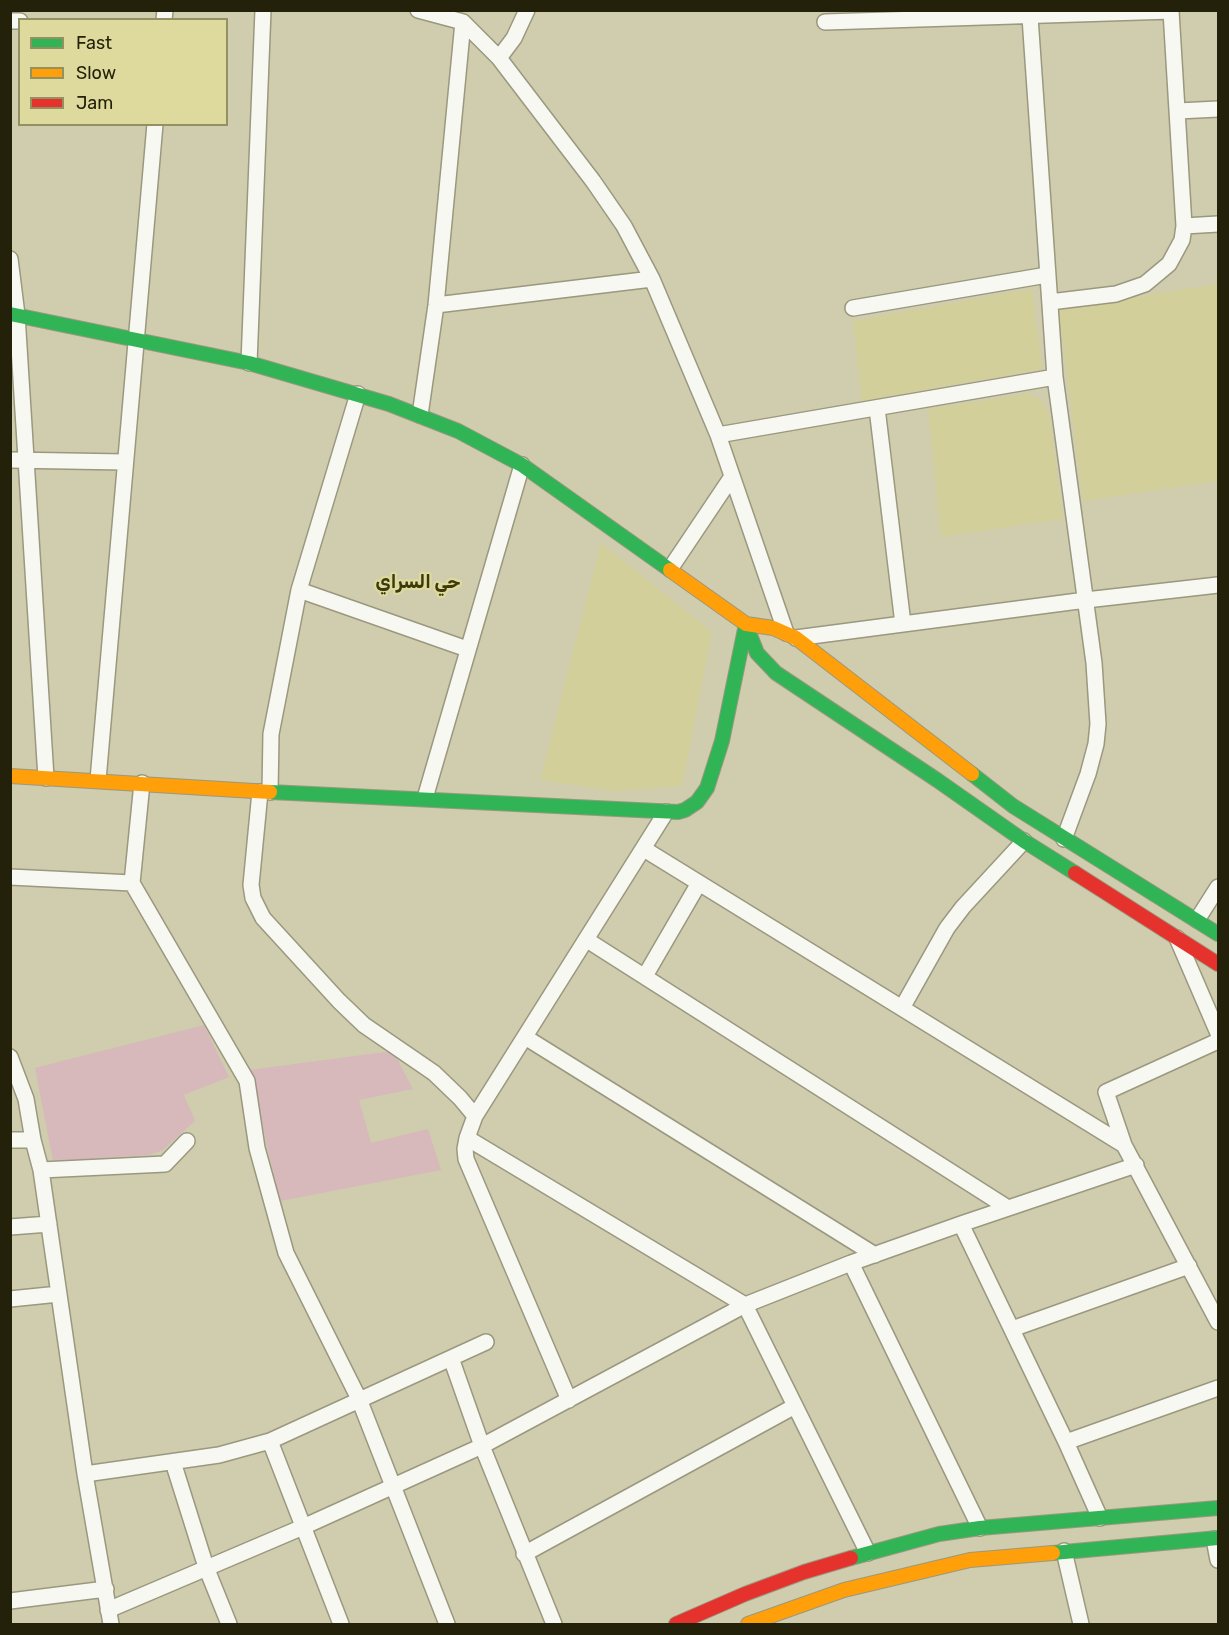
<!DOCTYPE html>
<meta charset="utf-8">
<style>
body{margin:0}
#map{position:relative;width:1229px;height:1635px;overflow:hidden;background:#cfcdad;font-family:Rubik,sans-serif}
canvas{display:block}
.frame{position:absolute;inset:0;border:12px solid #232109;pointer-events:none}
.legend{position:absolute;left:18px;top:18px;width:210px;height:108px;box-sizing:border-box;background:#deda9e;border:2px solid #939062;margin:0;padding:8px 10px;list-style:none;font-size:18px;color:#232109}
.legend li{display:flex;align-items:center;gap:12px;height:30px}
.legend b{width:30px;border:2px solid #939062}
</style>
<div id="map">
<canvas width="1229" height="1635"></canvas>
<div class="frame"></div>
<ul class="legend">
<li><b style="height:8px;background:#30b455"></b>Fast</li>
<li><b style="height:8px;background:#ff9f0a"></b>Slow</li>
<li><b style="height:8px;background:#e5322d"></b>Jam</li>
</ul>
</div>
<script>
const ctx = document.querySelector('canvas').getContext('2d');
ctx.lineJoin = 'round';
function paint(path, color) { ctx.fillStyle = color; ctx.fill(path, 'evenodd'); }
const shape = rows => new Path2D(rows.map(r => 'M' + r).join(''));
function trace(path, color, width, dash) { ctx.strokeStyle = color; ctx.lineWidth = width; ctx.lineCap = dash ? 'butt' : 'round'; ctx.setLineDash(dash || []); ctx.stroke(path); }
function write(font, color, halo, rows, align = 'center') {
  ctx.font = font + ' Rubik,Vazirmatn,sans-serif'; ctx.lineWidth = 4.5; ctx.setLineDash([]); ctx.textBaseline = 'middle'; ctx.strokeStyle = halo; ctx.fillStyle = color; for (const [text, x, y, turn = 0] of rows) {
    ctx.save(); ctx.translate(x, y); ctx.rotate((+turn || 0) * Math.PI / 180); ctx.textAlign = isNaN(turn) ? turn : align; if (halo) ctx.strokeText(text, 0, 0); ctx.fillText(text, 0, 0); ctx.restore();
  }
}
const built = shape([
 [1218,284,1218,481,1083,501,1059,309],
 [1032,289,1042,369,862,401,853,321],
 [1027,394,1038,398,1043,402,1049,415,1063,519,941,537,928,409],
 [601,543,712,632,682,786,616,791,540,780]
]);
const green = shape([
 [204,1025,229,1077,184,1095,195,1121,163,1150,149,1155,53,1161,35,1068],
 [393,1051,413,1089,359,1100,371,1143,428,1129,441,1170,280,1201,249,1070]
]);
const street = shape([
 [418,10,463,22,499,58,593,181,624,226,652,279,718,435,786,633],
 [1030,17,1055,377,1094,663,1098,724,1096,744,1088,774,1064,839],
 [164,20,165,10],
 [10,21,20,21],
 [825,22,1171,11,1184,226,1182,240,1169,264,1145,284,1116,294,1050,302],
 [499,58,514,38,527,10],
 [1178,111,1218,109],
 [1184,226,1218,224],
 [10,259,17,315,46,778],
 [436,305,652,279],
 [853,308,1047,275],
 [249,363,263,10],
 [877,408,903,624],
 [420,415,436,305,463,22],
 [718,435,1055,377],
 [10,460,124,462],
 [670,569,731,478],
 [299,590,467,649],
 [796,638,1086,600,1218,585],
 [98,780,155,124],
 [142,783,132,883,247,1081,257,1148,286,1253,359,1399,447,1624],
 [260,792,251,885,253,898,263,918,339,1001,364,1025,434,1073,460,1098,475,1116],
 [270,792,271,734,299,590,358,394],
 [425,798,522,465],
 [666,812,475,1116,467,1138,745,1305,868,1553],
 [644,849,1124,1145],
 [10,877,132,883],
 [1197,920,1218,887],
 [1177,938,1218,1033],
 [587,940,1008,1208],
 [645,976,699,883],
 [902,1008,947,928,963,907,1024,841],
 [525,1037,875,1255],
 [1218,1041,1106,1092,1124,1145,1218,1322],
 [10,1057,26,1099,33,1140,41,1170,85,1474,111,1624],
 [467,1138,465,1149,466,1159,569,1400],
 [10,1140,33,1140],
 [41,1170,165,1164,187,1141],
 [961,1224,1066,1442,1100,1518],
 [10,1227,49,1224],
 [851,1263,980,1528],
 [10,1299,59,1294],
 [1012,1329,1189,1266],
 [451,1358,482,1446,554,1624],
 [270,1441,341,1624],
 [1066,1442,1218,1388],
 [173,1462,206,1567,229,1624],
 [85,1474,219,1455,270,1441,486,1342],
 [1214,1539,1218,1560],
 [1064,1551,1081,1624],
 [524,1554,795,1406],
 [10,1601,106,1589],
 [108,1610,303,1527,482,1446,745,1305,851,1263,961,1224,1136,1165]
]);
const fast = shape([
 [10,314,249,363,389,404,458,431,522,465,670,570],
 [746,625,757,653,776,673,937,780,1024,841,1075,873],
 [972,774,1013,806,1218,934],
 [270,792,678,812,685,810,697,802,707,788,722,741,746,624],
 [1053,1553,1218,1538],
 [851,1558,939,1534,980,1528,1218,1508]
]);
const slow = shape([
 [670,570,746,624,773,628,796,638,972,774],
 [10,776,270,792],
 [748,1624,844,1590,970,1560,1053,1553]
]);
const jam = shape([
 [1075,873,1218,964],
 [676,1624,745,1594,804,1572,851,1558]
]);
const neighbourhoodNames = [
 ["حي السراي",418,583]
];
paint(built, '#d3cf9b');
paint(green, '#d7b8bb');
trace(street, '#9a987e', 18);
trace(fast, '#9a987e', 16);
trace(slow, '#9a987e', 16);
trace(jam, '#9a987e', 16);
trace(street, '#f8f8f3', 15);
trace(fast, '#30b455', 14);
trace(slow, '#ff9f0a', 14);
trace(jam, '#e5322d', 14);
write('bold 18px', '#3d390c', '#deda9e', neighbourhoodNames);
</script>
